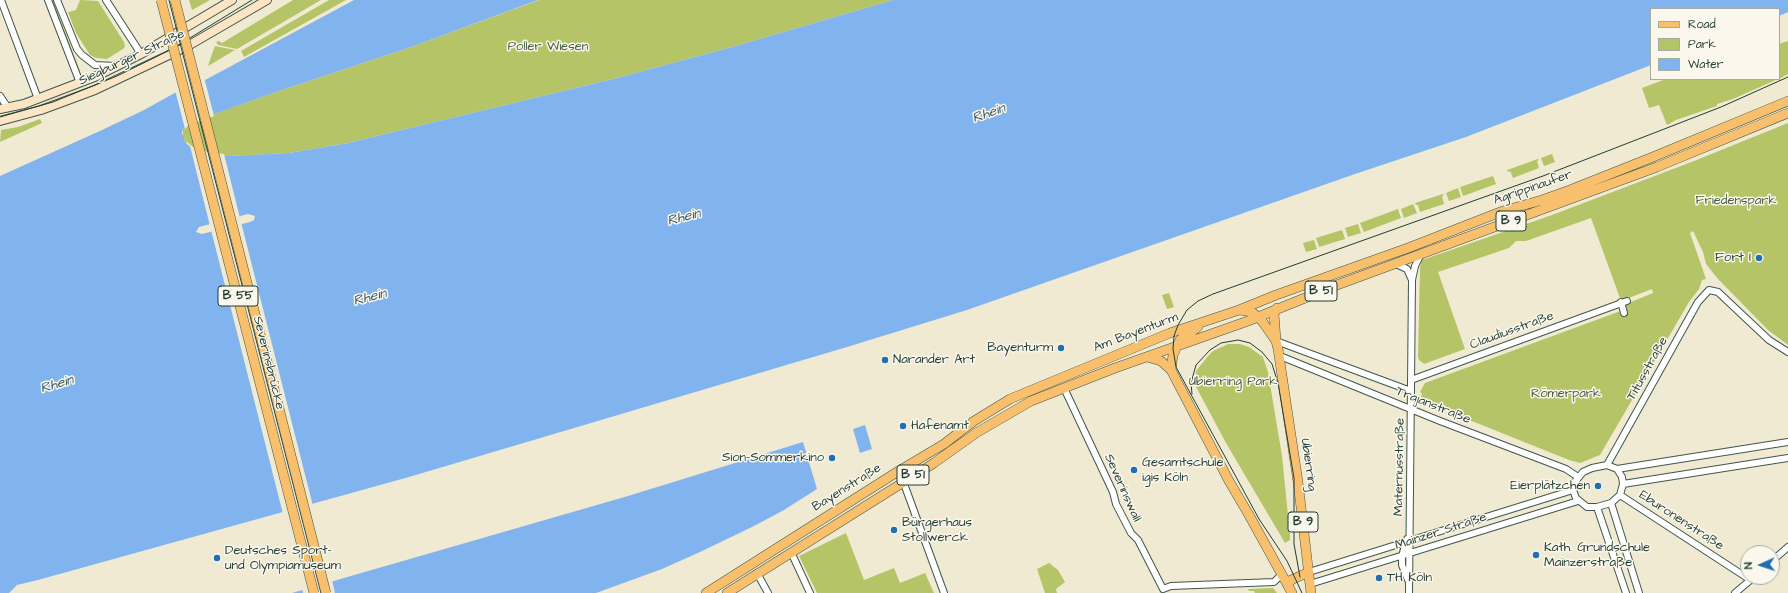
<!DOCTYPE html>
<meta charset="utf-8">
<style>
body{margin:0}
#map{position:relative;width:1788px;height:593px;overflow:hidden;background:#f0ead2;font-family:"Architects Daughter",sans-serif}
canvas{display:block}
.legend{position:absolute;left:1650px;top:8px;width:130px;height:72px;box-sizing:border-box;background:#fbf7ec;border:1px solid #a3ada2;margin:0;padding:5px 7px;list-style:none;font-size:12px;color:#1f3d34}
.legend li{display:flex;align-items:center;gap:8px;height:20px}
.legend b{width:20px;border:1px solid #a3ada2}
.north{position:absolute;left:1740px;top:545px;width:40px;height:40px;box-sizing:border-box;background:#fbf7ec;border:1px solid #a3ada2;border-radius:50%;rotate:267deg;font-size:11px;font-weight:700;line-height:16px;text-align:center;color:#1f3d34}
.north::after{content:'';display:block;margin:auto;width:14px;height:18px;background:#1f6fb2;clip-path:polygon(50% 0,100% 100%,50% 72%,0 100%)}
</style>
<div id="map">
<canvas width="1788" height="593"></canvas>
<ul class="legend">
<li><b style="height:5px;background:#f8bf6c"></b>Road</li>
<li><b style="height:11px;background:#b5c467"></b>Park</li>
<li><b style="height:11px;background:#81b4ee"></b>Water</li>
</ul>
<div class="north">N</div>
</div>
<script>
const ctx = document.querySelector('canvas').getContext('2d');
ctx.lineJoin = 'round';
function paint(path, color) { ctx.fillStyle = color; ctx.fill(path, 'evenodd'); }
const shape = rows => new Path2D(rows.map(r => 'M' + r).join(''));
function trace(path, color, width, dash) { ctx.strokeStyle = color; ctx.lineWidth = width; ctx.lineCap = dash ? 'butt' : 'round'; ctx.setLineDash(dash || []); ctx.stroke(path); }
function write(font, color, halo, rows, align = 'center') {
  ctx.font = font + ' "Architects Daughter",sans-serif'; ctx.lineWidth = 3; ctx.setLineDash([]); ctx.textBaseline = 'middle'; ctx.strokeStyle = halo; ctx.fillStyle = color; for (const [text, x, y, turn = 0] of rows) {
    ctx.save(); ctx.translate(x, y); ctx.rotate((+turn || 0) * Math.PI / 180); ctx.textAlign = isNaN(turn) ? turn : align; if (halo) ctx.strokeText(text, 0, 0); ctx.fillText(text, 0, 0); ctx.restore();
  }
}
const green = shape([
 [51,0,53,0,80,71,78,72],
 [80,0,98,1,124,42,125,47,123,49,107,59,96,58,90,55,76,33,68,12,76,10],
 [189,0,210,0,192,10],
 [293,0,321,0,237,49,218,45,216,42,219,41,222,43],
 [329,0,346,0,244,57,241,51],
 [539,0,893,0,732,47,617,78,348,143,289,153,230,156,219,155,192,149,185,142,183,138,183,129,188,123,276,92,411,47],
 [1788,41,1788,74,1779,79,1779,44],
 [215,46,235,50,208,66,211,57],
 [1666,79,1778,79,1733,99,1717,104,1717,106,1676,120,1667,125,1659,105,1649,108,1642,88],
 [40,119,42,123,0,142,1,130,18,127],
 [1788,123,1788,345,1768,330,1718,279,1706,264,1703,252,1693,231,1690,233,1706,279,1702,280,1699,289,1689,302,1600,455,1580,463,1569,460,1422,401,1420,392,1425,383,1626,309,1626,304,1653,293,1652,289,1621,301,1591,218,1526,241,1516,241,1509,248,1438,272,1465,349,1424,364,1419,360,1418,357,1420,267,1422,260,1552,215,1694,161],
 [1552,154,1555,162,1544,166,1541,158],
 [1538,159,1539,160,1537,161,1539,168,1513,178,1510,171,1508,172,1507,170],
 [1493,176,1496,184,1463,196,1460,187],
 [1458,188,1461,197,1449,201,1446,193],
 [1443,194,1444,195,1442,196,1444,204,1420,212,1418,205,1416,205,1415,203],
 [1413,204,1417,213,1404,218,1401,209],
 [1398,209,1401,218,1364,232,1360,223],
 [1358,224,1361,233,1348,237,1345,228],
 [1342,230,1345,239,1319,247,1316,238],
 [1314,240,1317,249,1306,252,1303,243],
 [1169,293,1174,307,1167,309,1162,295],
 [1228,344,1240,344,1249,347,1263,357,1268,372,1282,456,1290,535,1290,540,1285,543,1226,443,1195,385,1196,371,1208,356,1213,351],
 [846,533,864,580,894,568,900,583,925,573,934,593,817,593,799,556],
 [1049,563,1058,570,1065,582,1056,589,1057,593,1045,593,1037,569],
 [1273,588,1277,593,1255,593,1254,591,1249,591,1248,589]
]);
const water = shape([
 [354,0,538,0,411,47,276,92,189,123,183,129,182,133,185,142,192,149,219,155,230,156,289,153,348,143,617,78,732,47,893,0,1788,0,1788,12,1779,16,1779,9,1651,9,1651,65,1466,137,1355,174,967,310,847,347,409,477,38,580,17,585,9,593,0,593,0,176,102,130,144,110,180,90,207,79],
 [248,214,255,216,254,220,250,222,202,234,196,232,199,227],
 [865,425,872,449,860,453,853,429],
 [803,442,817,489,784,510,752,527,700,552,662,569,596,593,292,593,628,496]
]);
const pier = shape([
 [204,77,214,116,189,125,185,129,175,90],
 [185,136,186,141,193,147,208,152,224,154,240,218,210,226,190,146,187,144],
 [241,222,313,506,283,514,211,230],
 [332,580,335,593,303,593,302,588]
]);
const minor = shape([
 [1,0,38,99],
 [48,0,80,83],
 [57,0,77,49,82,55,95,65,116,66],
 [106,0,141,54],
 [0,96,8,108],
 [1396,264,1407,269,1412,280],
 [1621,302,1624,313],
 [1276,341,1411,391],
 [1280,356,1440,421,1566,469,1578,477],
 [1411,380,1627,301],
 [1064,388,1113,492,1116,504,1131,533,1138,540,1163,589],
 [1607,465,1698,302,1709,290,1718,292,1769,340,1788,352],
 [1607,465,1617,469,1622,477,1623,484,1620,495,1611,503,1597,507,1587,507,1576,498,1573,490,1574,483,1583,472,1592,468,1607,465],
 [1617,469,1788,442],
 [897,472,903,481,944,593],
 [1623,484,1788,458],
 [1620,495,1749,579],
 [1611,503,1639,593],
 [1597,507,1626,593],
 [1407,539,1402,556,1402,565,1408,580],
 [791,552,810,593],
 [1772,561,1788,547],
 [1309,572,1573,490],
 [757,573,768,593],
 [1310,584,1578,501],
 [1163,589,1171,586,1274,582,1282,574],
 [1409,593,1412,280,1415,266,1421,254],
 [1735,593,1754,577]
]);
const secondary = shape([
 [0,109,24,104,97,76,141,54,232,0],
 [0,121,41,110,95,90,186,47,267,0]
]);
const primary = shape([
 [1240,310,1252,312,1262,321,1276,341,1278,349,1298,482,1311,593],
 [1276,340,1274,314,1277,308],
 [1147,357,1161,361,1171,370,1229,481,1249,515,1292,593],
 [1171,370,1173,355,1180,340,1198,327],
 [1288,585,1291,580,1309,572],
 [706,593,897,472,944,444,974,421,1010,399,1170,333,1239,310,1276,295,1408,248,1503,211,1542,200,1570,190,1653,157,1788,101],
 [727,593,934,463,976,433,1031,401,1115,368,1248,321,1337,285,1657,167,1788,113]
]);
const tram = shape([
 [169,0,321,593],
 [0,117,53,102,117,76,172,49,252,0],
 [1192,394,1191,383,1196,365,1210,350,1221,343,1238,340,1250,343,1262,352,1272,364,1278,383,1294,478,1294,544,1300,577],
 [1302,593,1287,561,1259,519,1176,367,1173,349,1174,336,1178,325,1187,310,1198,301,1213,294,1543,176,1721,107,1788,77]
]);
const primaryBridge = shape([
 [161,0,314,593],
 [175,0,326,593]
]);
const markers = [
 [1759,258,4,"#1f6fb2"],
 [1061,348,4,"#1f6fb2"],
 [885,360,4,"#1f6fb2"],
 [903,426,4,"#1f6fb2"],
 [832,458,4,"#1f6fb2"],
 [1134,470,4,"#1f6fb2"],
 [1598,486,4,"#1f6fb2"],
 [894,530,4,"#1f6fb2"],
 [1536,555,4,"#1f6fb2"],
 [217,558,4,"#1f6fb2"],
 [1379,578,4,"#1f6fb2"]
];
const shields = [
 [1511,221,30],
 [1321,291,32],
 [238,296,40],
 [913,475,32],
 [1303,522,30]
];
const shieldNames = [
 ["B 9",1511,221],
 ["B 51",1321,291],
 ["B 55",238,296],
 ["B 51",913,475],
 ["B 9",1303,522]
];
const parkNames = [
 ["Poller Wiesen",548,47],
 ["Friedenspark",1736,201],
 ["Ubierring Park",1233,382],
 ["Römerpark",1566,394]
];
const streetNames = [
 ["Siegburger Straße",132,58,-25],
 ["Agrippinaufer",1533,188,-19],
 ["Claudiusstraße",1512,331,-20],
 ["Am Bayenturm",1136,333,-21],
 ["Severinsbrücke",268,363,76],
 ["Titusstraße",1648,369,-61],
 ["Trajanstraße",1433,406,22],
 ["Ubierring",1308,465,82],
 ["Maternusstraße",1400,467,-89],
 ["Bayenstraße",847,488,-32],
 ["Severinswall",1122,488,66],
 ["Eburonenstraße",1681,521,33],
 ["Mainzer Straße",1441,532,-18]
];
const poiNames = [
 ["Fort I",1751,258,"right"],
 ["Bayenturm",1053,348,"right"],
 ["Narander Art",893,360],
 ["Hafenamt",911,426],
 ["Sion-Sommerkino",824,458,"right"],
 ["Gesamtschule",1142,463],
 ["igis Köln",1142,478],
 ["Eierplätzchen",1590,486,"right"],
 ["Bürgerhaus",902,523],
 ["Stollwerck",902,538],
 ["Kath. Grundschule",1544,548],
 ["Mainzerstraße",1544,563],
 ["Deutsches Sport-",225,551],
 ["und Olympiamuseum",225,566],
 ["TH Köln",1387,578]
];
const waterNames = [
 ["Rhein",989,114,-19],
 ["Rhein",684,218,-14],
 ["Rhein",370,298,-14],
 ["Rhein",57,385,-16]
];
paint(green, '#b5c467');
paint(water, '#81b4ee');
paint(pier, '#f0ead2');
trace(minor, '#3e574c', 8);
trace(secondary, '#3e574c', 10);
trace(primary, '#3e574c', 10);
trace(minor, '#fff', 6);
trace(secondary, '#fce5c4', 8);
trace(primary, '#f8bf6c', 9);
trace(tram, '#1f3d34', 1);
trace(primaryBridge, '#3e574c', 10, []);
trace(primaryBridge, '#f8bf6c', 9);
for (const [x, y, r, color] of markers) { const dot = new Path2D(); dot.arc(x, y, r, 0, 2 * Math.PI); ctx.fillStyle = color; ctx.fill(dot); trace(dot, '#fbf7ec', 1.5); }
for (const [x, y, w] of shields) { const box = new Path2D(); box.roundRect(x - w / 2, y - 10, w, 20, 3); ctx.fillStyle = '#fbf7ec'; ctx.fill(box); trace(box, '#1f3d34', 1); }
write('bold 12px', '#1f3d34', null, shieldNames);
write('13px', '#445f41', '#fbf7ec', parkNames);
write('13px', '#1f3d34', '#fbf7ec', streetNames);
write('13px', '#1f3d34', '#fbf7ec', poiNames, 'left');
write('italic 14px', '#385b62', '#fbf7ec', waterNames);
</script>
